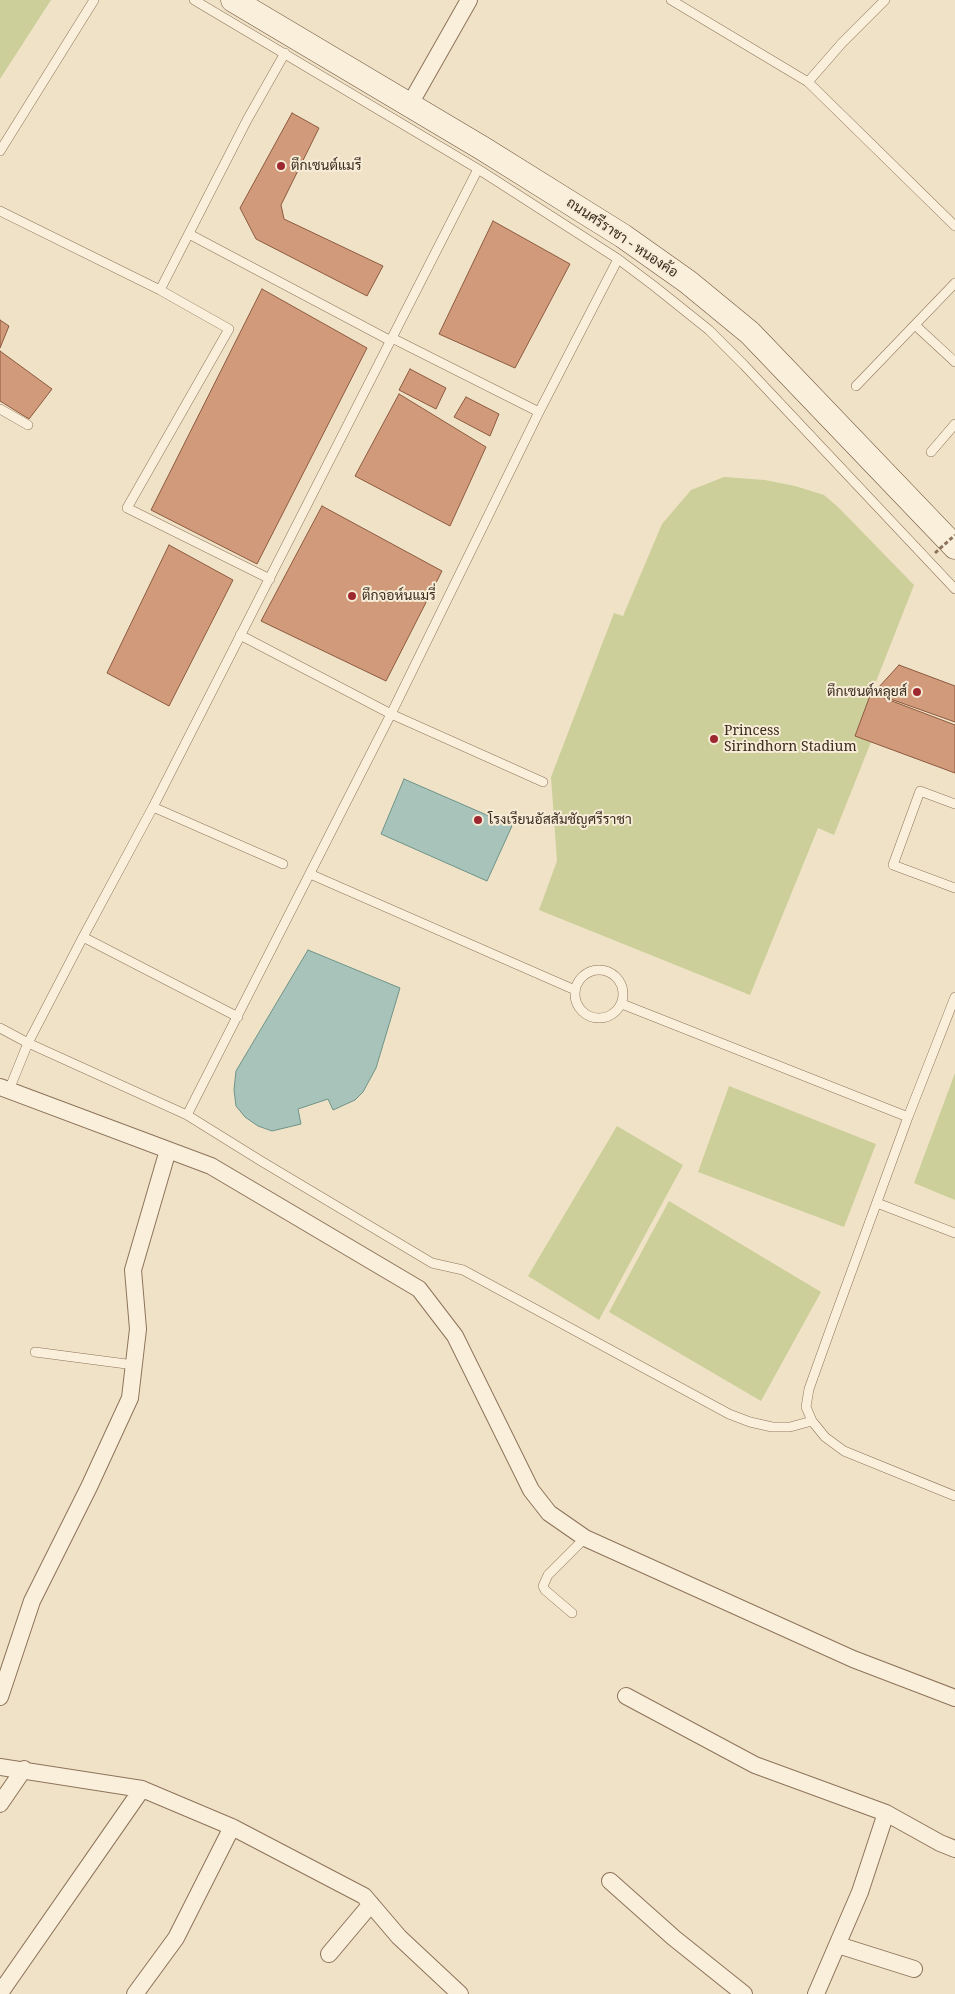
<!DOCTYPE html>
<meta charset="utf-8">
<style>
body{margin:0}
canvas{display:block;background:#f0e2c6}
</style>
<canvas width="955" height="1994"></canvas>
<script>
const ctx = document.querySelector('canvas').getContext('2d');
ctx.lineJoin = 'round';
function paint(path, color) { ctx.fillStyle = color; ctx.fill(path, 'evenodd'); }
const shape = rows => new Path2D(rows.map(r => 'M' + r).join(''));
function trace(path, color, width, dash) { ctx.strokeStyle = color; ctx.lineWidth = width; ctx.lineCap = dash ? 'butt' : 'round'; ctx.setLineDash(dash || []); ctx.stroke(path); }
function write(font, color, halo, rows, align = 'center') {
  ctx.font = font + ' "Noto Serif",Sarabun,serif'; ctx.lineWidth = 4; ctx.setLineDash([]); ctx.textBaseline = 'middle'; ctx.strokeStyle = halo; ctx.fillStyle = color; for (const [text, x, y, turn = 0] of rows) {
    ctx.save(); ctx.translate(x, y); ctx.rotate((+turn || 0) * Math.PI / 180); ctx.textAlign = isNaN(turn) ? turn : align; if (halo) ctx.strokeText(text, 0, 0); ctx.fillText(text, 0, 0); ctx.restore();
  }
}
const green = shape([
 [0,0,51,0,0,79],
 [724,477,765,480,795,486,824,495,838,507,914,585,855,735,871,742,834,835,818,828,750,995,539,910,557,861,551,777,614,613,623,616,662,524,691,490],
 [955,1073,955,1200,914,1183],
 [729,1086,876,1144,844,1227,698,1172],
 [617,1126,683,1165,599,1320,528,1276],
 [669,1201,821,1292,761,1401,609,1312]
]);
const water = shape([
 [404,779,512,826,487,881,381,834,404,779],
 [308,950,400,988,376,1068,363,1092,355,1100,333,1110,328,1099,298,1109,301,1124,272,1131,258,1126,245,1117,236,1106,234,1090,236,1071,308,950]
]);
const building = shape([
 [292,113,319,128,281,205,284,219,383,266,367,296,256,239,240,208,292,113],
 [493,221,570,264,515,368,439,334,493,221],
 [262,289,367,348,257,564,151,510,262,289],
 [0,320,9,326,0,348,0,320],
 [0,351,52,389,29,419,0,401,0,351],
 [410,369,446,388,436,409,399,390,410,369],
 [399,394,486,447,450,526,355,476,399,394],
 [466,397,499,414,490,436,454,417,466,397],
 [322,506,442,571,386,681,261,621,322,506],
 [169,545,233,580,169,706,107,673,169,545],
 [899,665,955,686,955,722,882,696,878,688,899,665],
 [871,693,955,725,955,773,855,736,871,693]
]);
const lane = shape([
 [194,0,478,169,618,259,654,286,709,330,744,365,955,589],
 [671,0,808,82,955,226],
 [808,82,842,43,885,0],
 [0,151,94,0],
 [0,211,160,290,229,329,127,508,270,579],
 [189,234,391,341],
 [160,290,247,120,285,53],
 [915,325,955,362],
 [392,338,539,412],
 [856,386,955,283],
 [0,409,28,425],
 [931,452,955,424],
 [240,635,391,714,543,782],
 [955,804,920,791,893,865,955,888],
 [153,807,283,864],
 [310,874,575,990],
 [83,937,238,1017],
 '575 994a24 24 0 1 1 48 0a24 24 0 1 1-48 0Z',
 [955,997,908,1117,833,1322,809,1389,806,1407,812,1421,825,1437,844,1451,955,1496],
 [622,1004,908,1117],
 [0,1028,28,1043,187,1115,261,1161,432,1263,463,1270,729,1414,750,1422,772,1427,790,1427,812,1421],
 [9,1090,28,1043,83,937,153,807,478,169],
 [187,1115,391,714,539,412,618,259],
 [877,1203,955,1233],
 [35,1352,134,1365],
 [572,1613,545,1590,543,1586,548,1575,585,1538]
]);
const street = shape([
 [410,104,469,0],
 [0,1087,211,1166,419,1289,455,1336,531,1490,549,1513,585,1538,853,1659,955,1698],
 [626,1696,755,1765,886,1813],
 [0,1697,32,1601,89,1487,130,1398,138,1329,133,1270,168,1150],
 [0,1767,142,1789,232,1827,364,1896,399,1937,460,1994],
 [0,1804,24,1769],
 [610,1881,674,1938,744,1994],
 [838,1945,914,1969],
 [329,1954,371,1904],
 [0,1993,142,1789],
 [135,1994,176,1938,232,1827],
 [816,1994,860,1892,886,1813,940,1843,955,1849]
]);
const secondary = shape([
 [233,0,482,148,623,236,688,282,750,333,955,547]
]);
const pathBridge = shape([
 [935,553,955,535]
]);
const markers = [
 [281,166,5,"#9e282f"],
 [352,596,5,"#9e282f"],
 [917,692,5,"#9e282f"],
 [714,739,5,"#9e282f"],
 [478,820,5,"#9e282f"]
];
const poiNames = [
 ["ตึกเซนต์แมรี",291,166],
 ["ตึกจอห์นแมรี่",362,596],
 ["ตึกเซนต์หลุยส์",907,692,"right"],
 ["Princess",724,731],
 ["Sirindhorn Stadium",724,747],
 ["โรงเรียนอัสสัมชัญศรีราชา",488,820]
];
const streetNames = [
 ["ถนนศรีราชา - หนองค้อ",622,238,34]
];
paint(green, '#cccf99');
paint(water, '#a8c4ba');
trace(water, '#6e9388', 1);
paint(building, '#d09a7b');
trace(building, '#8d5a3f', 1);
trace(lane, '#8d735b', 10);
trace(street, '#8d735b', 18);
trace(secondary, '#6f543e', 25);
trace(lane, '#faefda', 9);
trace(street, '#faefda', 16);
trace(secondary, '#faefda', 24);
trace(pathBridge, '#8d735b', 3, [4, 2.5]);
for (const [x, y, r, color] of markers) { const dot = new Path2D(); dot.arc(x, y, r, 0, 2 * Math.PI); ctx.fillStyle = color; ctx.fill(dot); trace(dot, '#f7ecd6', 2); }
write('14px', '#3c2c1f', '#f7ecd6', poiNames, 'left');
write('14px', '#3c2c1f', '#f7ecd6', streetNames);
</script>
